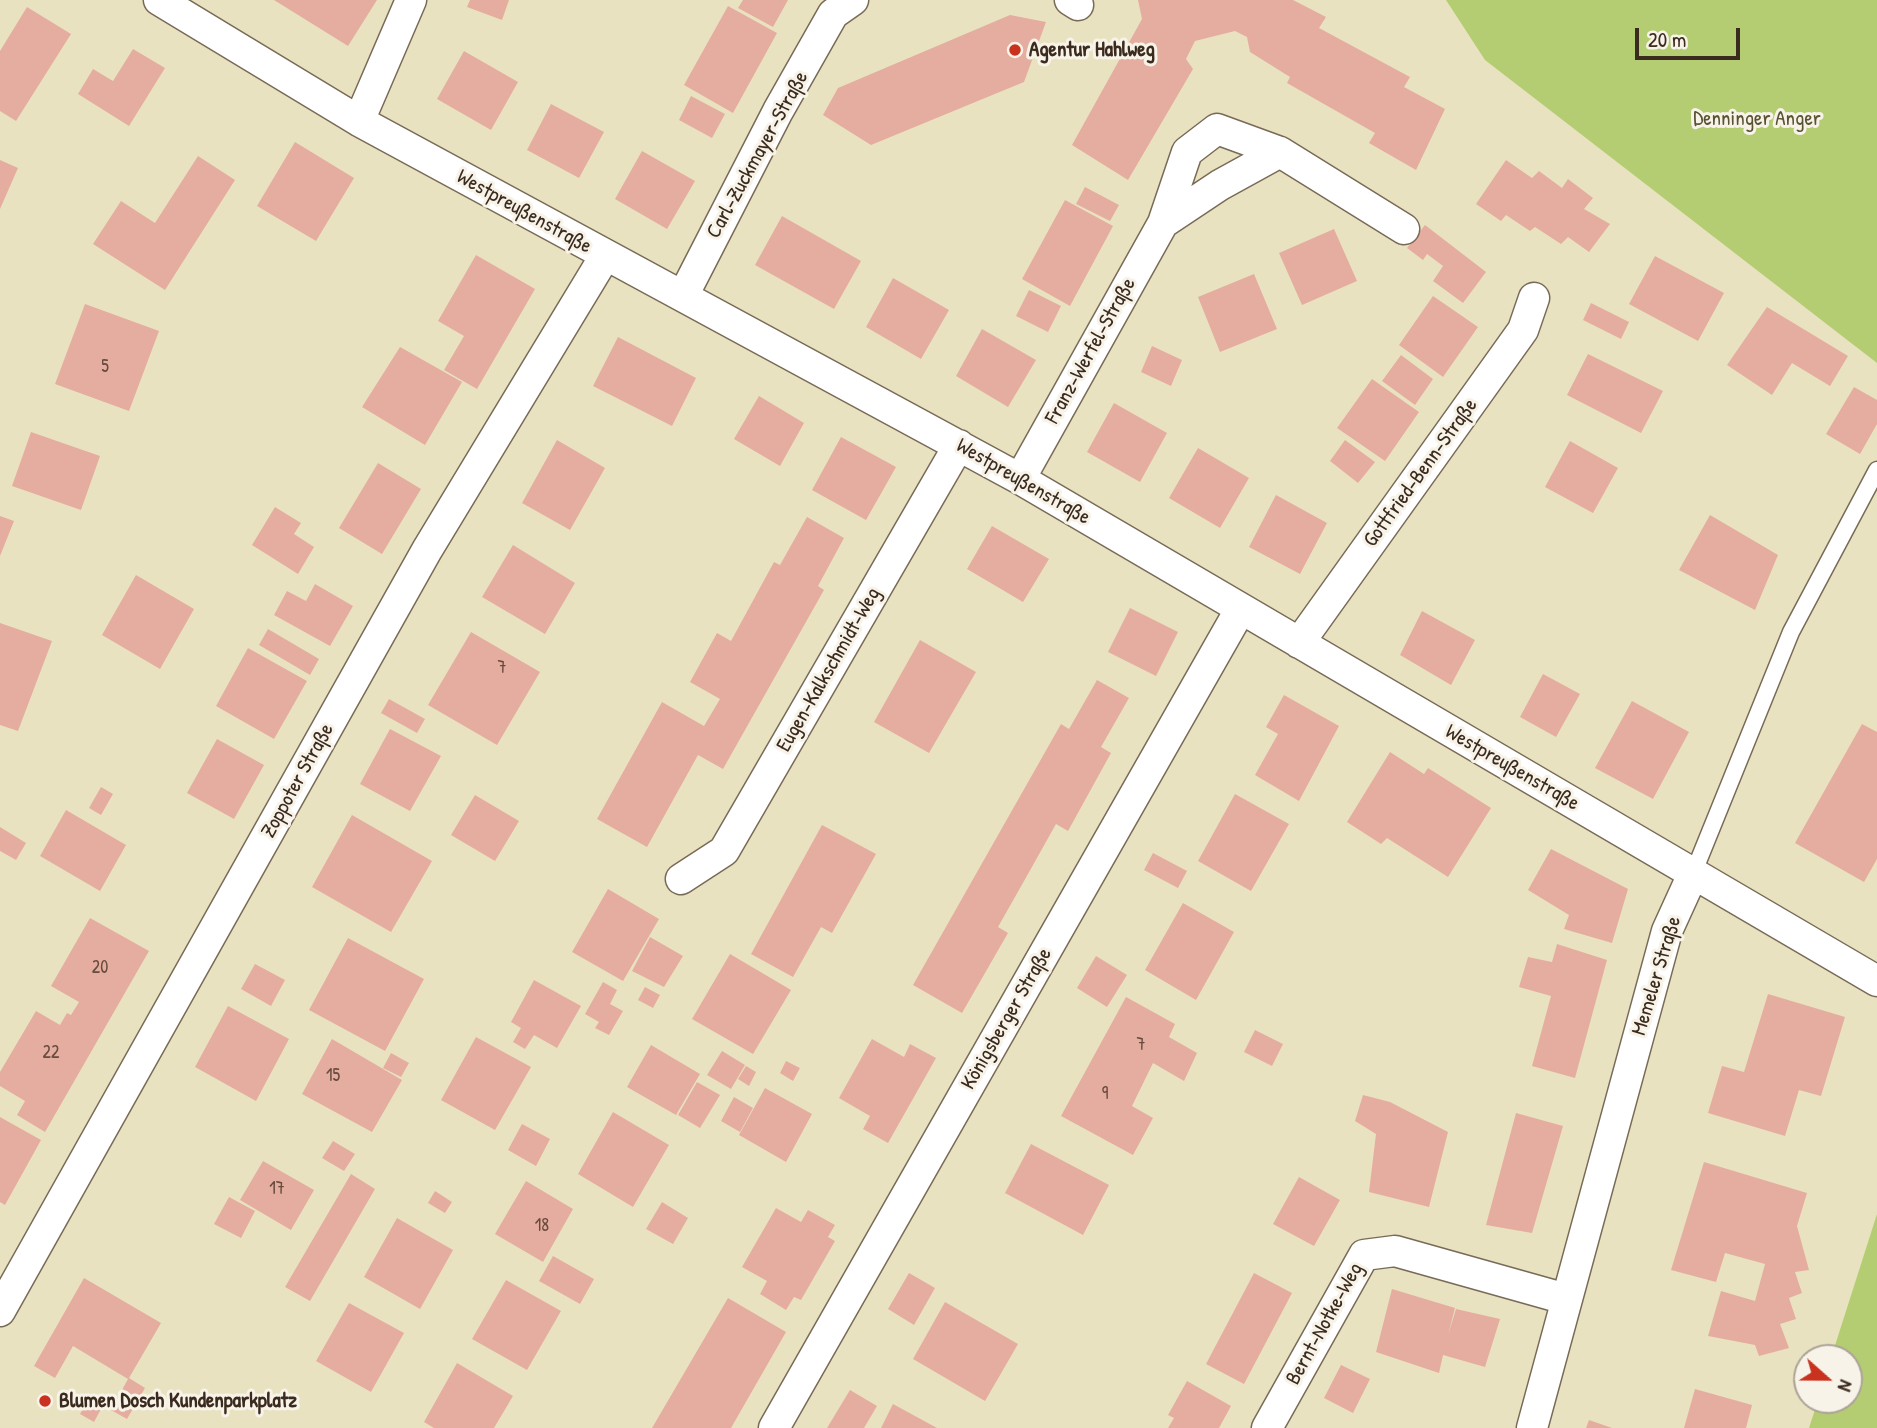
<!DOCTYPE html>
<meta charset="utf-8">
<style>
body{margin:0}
#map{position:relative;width:1877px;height:1428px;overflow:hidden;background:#e9e2c0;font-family:"Patrick Hand",sans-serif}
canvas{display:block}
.north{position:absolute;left:1793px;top:1344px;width:70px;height:70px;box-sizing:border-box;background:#f7f3e8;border:2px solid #aca397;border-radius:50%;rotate:111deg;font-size:19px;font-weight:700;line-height:28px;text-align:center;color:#3b2a1e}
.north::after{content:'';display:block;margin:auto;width:24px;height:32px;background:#c8321e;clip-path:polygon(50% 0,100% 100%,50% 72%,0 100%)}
.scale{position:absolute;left:1635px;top:28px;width:105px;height:32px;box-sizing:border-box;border:4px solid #3b2a1e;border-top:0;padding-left:9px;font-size:21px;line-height:24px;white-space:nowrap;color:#3b2a1e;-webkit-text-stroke:5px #f7f3e8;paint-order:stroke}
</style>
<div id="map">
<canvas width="1877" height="1428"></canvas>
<div class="north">N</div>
<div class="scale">20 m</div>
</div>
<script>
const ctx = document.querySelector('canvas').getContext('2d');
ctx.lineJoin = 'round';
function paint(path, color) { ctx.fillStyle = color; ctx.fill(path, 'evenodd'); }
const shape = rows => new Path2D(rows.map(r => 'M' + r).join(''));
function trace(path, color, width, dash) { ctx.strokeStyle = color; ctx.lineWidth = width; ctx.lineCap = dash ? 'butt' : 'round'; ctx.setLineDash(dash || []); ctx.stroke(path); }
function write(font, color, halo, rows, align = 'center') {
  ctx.font = font + ' "Patrick Hand",sans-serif'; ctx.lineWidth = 6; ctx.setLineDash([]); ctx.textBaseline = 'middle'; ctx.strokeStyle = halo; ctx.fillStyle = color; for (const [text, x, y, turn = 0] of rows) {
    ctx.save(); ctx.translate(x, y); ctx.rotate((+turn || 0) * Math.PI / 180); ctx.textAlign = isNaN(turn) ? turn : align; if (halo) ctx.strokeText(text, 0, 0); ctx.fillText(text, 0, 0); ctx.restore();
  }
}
const green = shape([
 [1446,0,1877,0,1877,363,1485,60],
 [1877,1214,1877,1428,1809,1428,1818,1400,1849,1400,1849,1358,1831,1358]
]);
const building = shape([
 [274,0,377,0,348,46],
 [470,0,509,0,502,20,467,7],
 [743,0,788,0,773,27,738,8],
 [1138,0,1293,0,1326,17,1319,28,1410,77,1404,87,1445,109,1416,170,1369,143,1375,133,1287,83,1290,77,1250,52,1247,37,1235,31,1195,41,1186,59,1193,69,1128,180,1072,145,1142,19],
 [728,6,777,33,733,113,684,85],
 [27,7,71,34,16,121,0,111,0,51],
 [1010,15,1046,22,1024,82,871,145,823,115,838,88],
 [133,49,165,68,129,126,78,94,93,69,113,81],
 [464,51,518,82,491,130,437,99],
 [691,96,725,114,712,138,679,120],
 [551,104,604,132,579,178,527,150],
 [295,142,354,178,316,241,257,206],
 [642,151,695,181,667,229,615,199],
 [198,156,235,180,165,290,93,244,121,201,155,223],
 [0,160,18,168,0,209],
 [1506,160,1532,178,1539,171,1562,188,1568,179,1593,198,1584,209,1610,224,1589,252,1568,237,1561,244,1535,227,1530,231,1506,215,1501,221,1476,204],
 [1085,187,1119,205,1110,221,1076,204],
 [1065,200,1113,226,1070,306,1022,279],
 [782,216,861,261,834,309,755,265],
 [1425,225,1486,272,1463,303,1433,281,1443,266,1427,254,1423,260,1407,248],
 [1334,229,1357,281,1302,305,1279,253],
 [476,255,535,289,477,389,444,370,464,336,438,321],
 [1655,256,1724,293,1698,341,1629,304],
 [1254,274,1277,329,1220,352,1198,297],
 [893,278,949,310,921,359,866,327],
 [1029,290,1061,306,1048,332,1016,316],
 [1433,296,1478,327,1443,377,1399,345],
 [1591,303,1629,322,1621,339,1583,320],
 [85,304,159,331,129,411,55,384],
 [1767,307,1848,356,1830,386,1792,363,1772,395,1727,365],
 [982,329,1036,360,1008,407,956,376],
 [618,337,696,378,672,426,593,386],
 [1152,346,1182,360,1171,386,1141,372],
 [400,347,462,382,425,445,362,407],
 [1588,354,1663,391,1641,433,1567,395],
 [1401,355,1433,379,1415,405,1382,381],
 [1372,379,1419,412,1385,461,1337,428],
 [1854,387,1877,400,1877,424,1860,454,1826,434],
 [759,396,804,423,780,466,734,439],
 [1114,403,1167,433,1140,482,1087,452],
 [31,432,100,456,81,510,12,486],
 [841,437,896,467,866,520,812,490],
 [557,440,605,468,570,530,522,503],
 [1345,440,1375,462,1358,483,1330,461],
 [1570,441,1618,468,1593,513,1545,487],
 [1198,448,1249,478,1220,528,1169,498],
 [378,463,421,489,382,554,339,528],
 [1276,495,1327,523,1300,574,1249,547],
 [275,507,301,523,294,534,314,547,298,574,252,545],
 [1710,515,1778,555,1755,610,1679,570],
 [0,516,14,521,0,556],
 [807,517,844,538,818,586,824,590,723,769,698,755,647,847,597,819,662,702,704,726,720,699,690,682,717,633,731,641,774,562,780,565],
 [992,526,1049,559,1023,602,967,569],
 [513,545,575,583,545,634,482,597],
 [136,575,194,609,160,669,102,635],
 [315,584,353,606,330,646,274,615,287,591,306,601],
 [1130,608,1178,632,1156,676,1108,652],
 [1422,611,1475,640,1451,685,1400,655],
 [0,623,52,641,18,731,0,725],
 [268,629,319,659,310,675,259,645],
 [471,632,540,672,497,745,428,705],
 [920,640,976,672,929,753,874,722],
 [248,648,307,681,274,739,216,706],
 [1543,674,1580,694,1556,737,1520,717],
 [1097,680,1129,698,1101,747,1111,753,1068,831,1056,824,1028,874,998,927,1008,933,962,1013,913,985,1061,724,1069,729],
 [1284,695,1339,726,1299,801,1255,775,1278,734,1266,727],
 [389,699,425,719,417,733,381,713],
 [1632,701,1689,732,1653,799,1595,768],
 [1862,724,1877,732,1877,859,1864,882,1795,843],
 [390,729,441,756,410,811,360,784],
 [217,739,264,765,234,819,187,793],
 [1390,752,1424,774,1428,768,1491,808,1448,877,1387,838,1381,844,1347,822],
 [101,787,113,794,101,815,89,808],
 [1235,794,1289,824,1251,891,1198,861],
 [475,795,519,821,495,861,451,835],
 [66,810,126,845,100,891,40,856],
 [352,815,432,861,391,932,312,887],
 [822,825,876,854,832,933,821,927,793,977,751,954],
 [0,827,26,843,16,860,0,851],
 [1551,849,1628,889,1612,943,1564,929,1569,915,1528,890],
 [1153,853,1187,871,1178,888,1144,870],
 [608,889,659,919,623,981,572,952],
 [1183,903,1234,932,1196,1000,1145,970],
 [90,918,149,951,45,1132,17,1115,25,1101,0,1086,0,1072,36,1011,60,1025,67,1013,71,1015,79,1002,51,986],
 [650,937,683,956,664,987,632,971],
 [348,938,424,979,385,1051,309,1010],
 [1557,944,1607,960,1575,1078,1532,1066,1551,996,1519,987,1528,957,1552,962],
 [730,954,791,990,753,1054,692,1019],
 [1096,956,1127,975,1107,1007,1077,988],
 [255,964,285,980,271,1006,241,989],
 [534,980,581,1006,557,1048,534,1035,525,1049,513,1042,521,1028,511,1022],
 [603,982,617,990,610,1004,623,1011,609,1035,595,1028,599,1022,585,1014],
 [645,987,660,995,653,1008,638,1000],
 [1768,994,1845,1017,1821,1096,1799,1090,1785,1136,1708,1113,1722,1066,1744,1072],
 [1126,997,1175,1024,1169,1037,1197,1053,1184,1081,1153,1063,1132,1106,1153,1118,1133,1155,1061,1116],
 [228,1006,289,1039,256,1101,195,1067],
 [1255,1030,1283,1044,1272,1066,1244,1052],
 [476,1037,531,1067,495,1130,441,1100],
 [332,1039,402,1080,372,1132,302,1094],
 [872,1039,904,1057,910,1044,936,1058,888,1143,863,1129,870,1116,839,1098],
 [651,1045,700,1074,676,1115,627,1087],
 [722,1051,745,1065,731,1089,707,1075],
 [391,1053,409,1063,401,1077,383,1068],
 [786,1061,800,1068,793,1081,780,1073],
 [746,1066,756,1072,749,1086,738,1079],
 [697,1082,720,1095,700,1128,678,1115],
 [765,1088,812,1114,786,1162,739,1135],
 [1363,1095,1390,1102,1448,1132,1429,1207,1369,1192,1376,1134,1355,1121],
 [734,1097,753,1108,740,1132,721,1121],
 [613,1112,669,1145,633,1207,578,1174],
 [1516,1113,1563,1126,1532,1233,1486,1225],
 [0,1117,41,1140,5,1205,0,1202],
 [522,1124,550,1139,536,1166,508,1150],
 [333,1141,355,1154,344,1171,322,1158],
 [1031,1144,1109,1185,1083,1235,1005,1193],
 [263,1161,314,1190,291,1230,240,1200],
 [1704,1162,1807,1193,1797,1226,1809,1270,1795,1272,1802,1293,1789,1298,1796,1319,1780,1324,1789,1348,1759,1356,1755,1345,1708,1336,1721,1291,1755,1301,1765,1264,1725,1253,1716,1282,1671,1270],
 [351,1174,375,1189,310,1301,285,1287],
 [1299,1177,1340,1200,1314,1246,1273,1224],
 [526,1181,573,1209,543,1262,495,1234],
 [435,1191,452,1202,445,1213,428,1203],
 [229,1197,255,1211,241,1238,214,1224],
 [662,1202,688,1218,673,1244,646,1229],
 [776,1208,801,1222,808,1210,835,1225,828,1237,835,1241,801,1300,794,1297,786,1310,760,1294,767,1281,742,1267],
 [397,1218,453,1250,420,1309,364,1277],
 [553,1256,594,1279,580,1304,539,1281],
 [909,1273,935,1288,914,1325,888,1309],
 [1254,1273,1292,1293,1244,1384,1206,1364],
 [84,1278,161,1323,129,1378,145,1388,127,1419,111,1410,128,1379,73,1346,55,1378,34,1366],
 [506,1280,561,1311,527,1370,472,1339],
 [1392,1289,1455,1308,1448,1335,1456,1309,1500,1319,1485,1367,1443,1355,1439,1373,1376,1352],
 [728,1298,786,1332,731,1428,652,1428],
 [945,1302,1018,1344,985,1401,913,1359],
 [349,1303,404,1333,371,1392,316,1361],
 [457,1363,513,1396,494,1428,434,1428,424,1422],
 [1341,1365,1370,1379,1353,1413,1324,1398],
 [1187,1381,1231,1406,1219,1428,1168,1428,1174,1418,1168,1415],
 [1695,1389,1752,1405,1746,1428,1684,1428],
 [850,1390,877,1406,864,1428,827,1428],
 [87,1402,101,1409,94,1422,80,1414],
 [893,1404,937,1428,881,1428],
 [1589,1420,1612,1428,1586,1428]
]);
const lane = shape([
 [1693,874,1791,632,1877,470]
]);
const street = shape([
 [159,0,359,121,1020,479,1877,981],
 [1070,0,1078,5],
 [359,121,411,0],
 [1163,223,1187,152,1217,129,1280,152],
 [683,296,778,111,833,14,853,0],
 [1020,479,1163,223,1220,185,1280,152,1404,229],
 [1299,643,1523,330,1534,298],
 [681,879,724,851,959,445],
 [0,1311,427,550,605,256],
 [774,1428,1240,610],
 [1267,1428,1364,1255,1395,1251,1566,1299],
 [1532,1428,1667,931,1693,874]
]);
const markers = [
 [1015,50,7,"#c8321e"],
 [45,1401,7,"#c8321e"]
];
const numberNames = [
 ["5",105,367],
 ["7",502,668],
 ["20",100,968],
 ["7",1141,1045],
 ["22",51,1053],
 ["15",333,1076],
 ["9",1105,1094],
 ["17",277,1189],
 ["18",542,1226]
];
const poiNames = [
 ["Agentur Hahlweg",1029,50],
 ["Blumen Dosch Kundenparkplatz",59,1401]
];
const parkNames = [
 ["Denninger Anger",1757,119]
];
const streetNames = [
 ["Carl-Zuckmayer-Straße",758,155,-61],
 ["Westpreußenstraße",524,212,29],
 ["Franz-Werfel-Straße",1091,351,-61],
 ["Gottfried-Benn-Straße",1421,473,-54],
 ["Westpreußenstraße",1023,482,30],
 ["Eugen-Kalkschmidt-Weg",829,670,-60],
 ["Westpreußenstraße",1512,768,30],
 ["Zoppoter Straße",298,781,-61],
 ["Memeler Straße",1657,976,-73],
 ["Königsberger Straße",1007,1019,-60],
 ["Bernt-Notke-Weg",1325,1324,-61]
];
paint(green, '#b4cd72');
paint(building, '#e5ad9f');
trace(lane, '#786a57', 19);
trace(street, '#786a57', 33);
trace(lane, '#fff', 16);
trace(street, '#fff', 30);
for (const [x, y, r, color] of markers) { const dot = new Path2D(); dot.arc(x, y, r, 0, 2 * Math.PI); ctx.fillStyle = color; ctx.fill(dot); trace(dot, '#f7f3e8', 2.5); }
write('18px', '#664b3e', null, numberNames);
write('bold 21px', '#3b2a1e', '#f7f3e8', poiNames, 'left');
write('21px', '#595333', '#f7f3e8', parkNames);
write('21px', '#3b2a1e', '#f7f3e8', streetNames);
</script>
